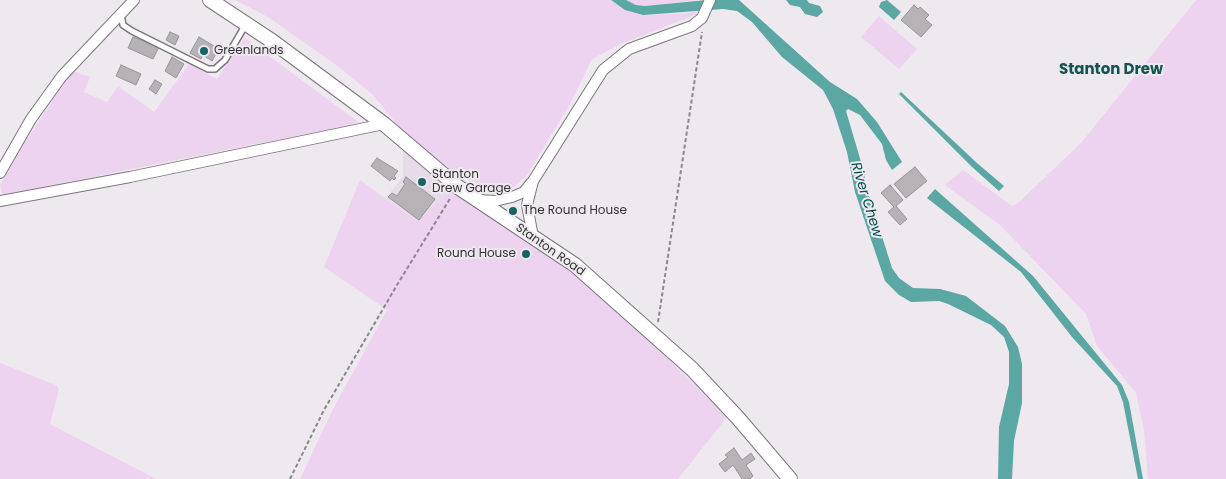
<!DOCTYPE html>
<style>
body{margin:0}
canvas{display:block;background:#eee9ee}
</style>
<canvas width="1226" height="479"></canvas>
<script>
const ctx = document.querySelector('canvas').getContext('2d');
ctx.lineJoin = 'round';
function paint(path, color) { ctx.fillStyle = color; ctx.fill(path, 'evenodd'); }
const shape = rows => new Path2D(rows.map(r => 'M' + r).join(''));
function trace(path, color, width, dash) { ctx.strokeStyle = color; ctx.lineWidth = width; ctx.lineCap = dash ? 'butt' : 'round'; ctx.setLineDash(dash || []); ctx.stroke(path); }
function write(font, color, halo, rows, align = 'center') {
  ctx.font = font + ' Poppins,sans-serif'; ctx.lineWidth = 4; ctx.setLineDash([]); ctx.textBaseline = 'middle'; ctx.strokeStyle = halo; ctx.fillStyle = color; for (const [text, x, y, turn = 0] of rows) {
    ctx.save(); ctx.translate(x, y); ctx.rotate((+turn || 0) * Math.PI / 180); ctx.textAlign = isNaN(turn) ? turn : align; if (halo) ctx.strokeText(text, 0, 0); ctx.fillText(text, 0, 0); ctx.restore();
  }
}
const built = shape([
 [403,149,452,190,417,221,386,198,403,176]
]);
const green = shape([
 [235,0,611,0,625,10,643,15,690,13,694,11,697,14,623,43,592,59,570,104,527,175,514,187,497,188,476,183,453,171,410,140,372,94,339,67,268,17],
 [626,0,699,0,645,6,636,5],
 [1196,0,1226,0,1226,479,1148,479,1144,430,1136,393,1097,346,1086,314,1000,225,945,185,963,170,1012,206,1019,202,1081,143],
 [879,16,917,49,899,69,861,37],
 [245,38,357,121,355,124,3,195,0,185,24,144,72,71,90,77,84,92,107,102,118,86,154,112,189,64,217,79],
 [360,180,417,221,452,190,553,257,605,296,727,417,678,479,300,479,332,411,387,310,324,267],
 [0,363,56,385,59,389,50,424,156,479,0,479]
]);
const water = shape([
 [611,0,626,0,636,5,645,6,707,0,739,0,830,82,857,99,877,122,902,162,892,170,886,160,882,144,860,115,848,109,846,111,864,172,866,186,892,268,899,278,913,288,940,289,966,296,1005,326,1018,347,1022,364,1022,403,1014,441,1012,479,998,479,999,427,1009,384,1009,352,1004,337,991,325,948,304,939,301,911,302,899,295,885,281,855,192,847,152,833,109,823,90,782,57,752,22,737,11,723,9,643,15,625,10],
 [786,0,807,0,809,3,820,6,823,12,817,17,805,14,800,7,790,5],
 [887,0,901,12,894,20,879,7,881,2],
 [901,92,977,163,1004,186,999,191,972,167,899,94],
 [935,189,1033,276,1122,385,1129,402,1143,479,1138,479,1123,402,1117,386,1072,337,1021,272,927,198]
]);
const building = shape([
 [914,5,918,9,920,7,929,15,925,19,932,25,921,37,901,20,914,5],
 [170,32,179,36,175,45,166,40,170,32],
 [133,37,159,47,153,59,128,48,133,37],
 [199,37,219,49,212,61,203,55,201,59,190,53,199,37],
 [172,57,184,64,176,78,165,71,172,57],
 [121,65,141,74,136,85,116,76,121,65],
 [155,80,162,84,156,94,149,89,155,80],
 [377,158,398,171,394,176,396,178,394,180,392,178,390,181,371,166,377,158],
 [915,167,927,181,906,198,894,184,915,167],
 [406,177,435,199,419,220,388,197,392,193,397,196,405,184,403,182,406,177],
 [890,185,903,200,896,206,907,219,900,225,888,212,894,207,881,193,890,185],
 '508 211a5 5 0 1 1 10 0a5 5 0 1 1-10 0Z',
 [734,448,742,460,751,453,755,459,746,465,753,476,750,479,742,479,733,465,725,472,719,464,728,457,725,455,734,448]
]);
const path = shape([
 [658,322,702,32],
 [290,479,324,410,397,285,451,197]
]);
const service = shape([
 [121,14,123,25,132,31,208,69,215,69,225,60,246,24]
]);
const minor = shape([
 [0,173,31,119,62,76,134,0],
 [478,200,495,201,512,197,524,192,531,183],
 [0,201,130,177,384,124],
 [533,237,527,205,533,181,603,70,629,49,692,26,702,18,710,0]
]);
const secondary = shape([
 [210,0,272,41,384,124,458,187,575,265,692,369,738,418,790,479]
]);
const markers = [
 [204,51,5,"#166461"],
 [422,182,5,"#166461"],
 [513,211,5,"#166461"],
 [526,254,5,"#166461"]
];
const poiNames = [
 ["Greenlands",214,51],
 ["Stanton",432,175],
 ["Drew Garage",432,189],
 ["The Round House",523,211],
 ["Round House",516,254,"right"]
];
const streetNames = [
 ["Stanton Road",550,250,35]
];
const waterNames = [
 ["River Chew",866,200,73]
];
const quarterNames = [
 ["Stanton Drew",1111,70]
];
paint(built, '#e6dce7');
paint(green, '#edd3ef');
paint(water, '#5ba7a3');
paint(building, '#b6b2b6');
trace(building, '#999499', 1);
trace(service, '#7b777c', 8);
trace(minor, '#7b777c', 12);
trace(secondary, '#7b777c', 16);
trace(path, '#8b888b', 2, [4, 2.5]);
trace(service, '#fff', 5);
trace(minor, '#fff', 10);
trace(secondary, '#fff', 14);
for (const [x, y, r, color] of markers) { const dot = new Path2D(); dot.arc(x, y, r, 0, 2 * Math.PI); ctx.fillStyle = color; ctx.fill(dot); trace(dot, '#eee9ee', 2); }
write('12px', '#343234', '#eee9ee', poiNames, 'left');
write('12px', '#343234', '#eee9ee', streetNames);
write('italic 14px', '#054d4b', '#eee9ee', waterNames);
write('bold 15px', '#16524f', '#eee9ee', quarterNames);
</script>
